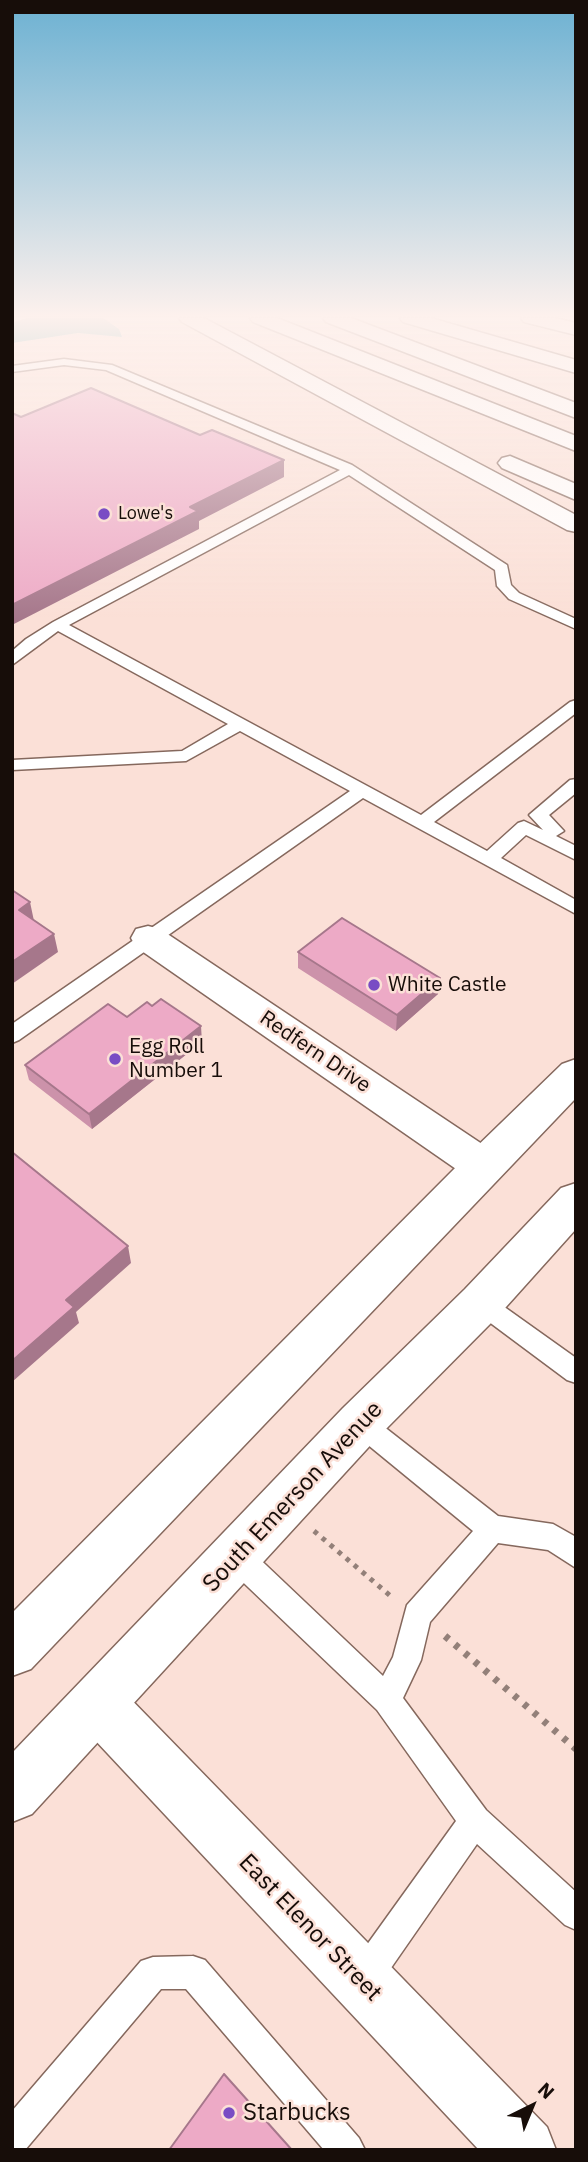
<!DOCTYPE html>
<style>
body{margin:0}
#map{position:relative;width:588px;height:2162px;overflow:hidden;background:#fbe0d7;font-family:"IBM Plex Sans",sans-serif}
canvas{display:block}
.frame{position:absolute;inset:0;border:14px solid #170d09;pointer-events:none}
.north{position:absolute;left:497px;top:2071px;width:70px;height:70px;-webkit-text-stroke:5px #fbe0d7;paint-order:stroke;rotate:43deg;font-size:19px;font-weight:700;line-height:28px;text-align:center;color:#170d09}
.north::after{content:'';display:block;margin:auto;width:24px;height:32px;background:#170d09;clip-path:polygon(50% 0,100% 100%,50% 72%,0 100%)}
</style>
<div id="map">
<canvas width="588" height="2162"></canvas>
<div class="frame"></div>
<div class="north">N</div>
</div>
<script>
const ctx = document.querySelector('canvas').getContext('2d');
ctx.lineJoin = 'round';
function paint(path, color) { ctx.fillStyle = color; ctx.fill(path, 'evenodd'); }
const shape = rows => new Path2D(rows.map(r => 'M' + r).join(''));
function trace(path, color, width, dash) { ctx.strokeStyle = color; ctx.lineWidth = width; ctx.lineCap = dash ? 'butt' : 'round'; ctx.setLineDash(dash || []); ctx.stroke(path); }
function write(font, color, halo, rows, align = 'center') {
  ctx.font = font + ' "IBM Plex Sans",sans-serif'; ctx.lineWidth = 5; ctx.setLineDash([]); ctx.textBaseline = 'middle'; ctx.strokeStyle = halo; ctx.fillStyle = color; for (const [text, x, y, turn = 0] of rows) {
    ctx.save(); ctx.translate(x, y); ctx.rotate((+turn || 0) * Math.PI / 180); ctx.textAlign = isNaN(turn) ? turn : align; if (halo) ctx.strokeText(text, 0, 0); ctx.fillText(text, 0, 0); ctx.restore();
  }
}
const water = shape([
 [27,318,103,318,119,329,122,337,78,333,12,343,12,323]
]);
const pathFar1 = shape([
 [314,1531,393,1598]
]);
const path = shape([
 [445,1636,576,1749]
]);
const lane = shape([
 [64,359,112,365,352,465,507,565,511,585,519,593,576,619,576,629,509,599,497,586,495,570,349,475,69,625,421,815,570,702,576,700,576,713,434,822,487,851,518,823,524,821,543,830,529,815,570,780,576,779,576,793,549,815,564,831,556,836,576,846,576,860,526,835,501,858,576,900,576,914,363,798,19,1040,12,1043,12,1024,350,791,240,731,186,761,12,770,12,760,182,751,228,724,58,631,12,665,12,651,26,639,53,622,340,470,106,370,64,365,12,372,12,366,64,359],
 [481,1293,489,1296,576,1358,576,1383,567,1380,473,1310,469,1303,473,1296,481,1293],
 [360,1411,369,1415,498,1516,553,1524,576,1537,576,1568,548,1550,498,1543,430,1622,421,1660,403,1698,486,1810,576,1892,576,1930,565,1925,477,1844,375,1991,363,1996,351,1991,346,1979,351,1967,456,1821,377,1710,227,1567,223,1557,227,1547,237,1543,247,1547,383,1676,393,1657,407,1605,473,1531,351,1431,347,1423,351,1415,360,1411],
 [193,1956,205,1960,359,2138,365,2150,324,2150,186,1989,161,1989,25,2150,12,2150,12,2111,141,1961,153,1957,193,1956]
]);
const street = shape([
 [521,318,555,318,576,323,576,335,524,322,521,318],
 [148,926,160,929,497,1154,503,1166,497,1178,483,1182,469,1178,136,947,131,938,136,929,148,926],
 [98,1677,117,1685,547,2127,556,2150,479,2150,79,1723,71,1704,79,1685,98,1677]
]);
const primary = shape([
 [576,1059,576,1098,31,1669,12,1676,12,1613,469,1154,562,1064,576,1059],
 [576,1183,576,1229,497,1317,377,1438,32,1814,12,1822,12,1753,343,1408,465,1289,561,1188,576,1183]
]);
const highway = shape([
 [179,318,204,318,576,515,576,532,567,530,182,322,179,318],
 [250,318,277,318,576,436,576,451,253,322,250,318],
 [323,318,351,318,576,403,576,418,326,322,323,318],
 [400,318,431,318,576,360,576,373,403,322,400,318],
 [510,456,576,484,576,500,502,468,498,463,502,458,510,456]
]);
const wall = shape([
 [298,952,440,978,438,994,396,1031,298,968],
 [127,1017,202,1042,92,1129,29,1080,25,1065]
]);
const shadedWall = shape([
 [284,460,284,477,199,521,199,529,12,625,12,605,190,507],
 [30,902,34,921,19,910],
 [54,934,58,952,12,984,12,962],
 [440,978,438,994,396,1031,397,1015],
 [201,1026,202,1042,92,1129,89,1114],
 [128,1246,131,1263,76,1312,79,1323,12,1382,12,1361,66,1300]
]);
const building = shape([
 [91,388,200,435,212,430,284,460,190,507,198,511,12,605,12,413,21,417,91,388],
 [12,890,30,902,19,910,54,934,12,962,12,890],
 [342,918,440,978,397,1015,298,952,342,918],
 [161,999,201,1026,89,1114,25,1065,108,1004,127,1017,147,1002,152,1006,161,999],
 [12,1152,128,1246,66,1300,74,1307,12,1361,12,1152],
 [224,2074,292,2150,169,2150,224,2074]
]);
const markers = [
 [104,514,7,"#794cc4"],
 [374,985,7,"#794cc4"],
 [115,1059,7,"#794cc4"],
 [229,2113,7,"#794cc4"]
];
const farPoinames = [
 ["Lowe's",118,514]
];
const poiNames = [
 ["White Castle",388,985],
 ["Egg Roll",129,1047],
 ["Number 1",129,1071]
];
const streetNames = [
 ["Redfern Drive",315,1052,34]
];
const nearStreetnames = [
 ["South Emerson Avenue",293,1497,-47],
 ["East Elenor Street",310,1928,46]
];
const nearPoinames = [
 ["Starbucks",243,2113]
];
paint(water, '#53adb2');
trace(lane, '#85685d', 3);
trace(street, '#85685d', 3);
trace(primary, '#85685d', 3);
trace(highway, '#85685d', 3);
trace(pathFar1, '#938079', 5, [4.5, 6]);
trace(path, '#938079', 7, [5, 8]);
paint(lane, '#fff');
paint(street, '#fff');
paint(primary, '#fff');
paint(highway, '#fff');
paint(wall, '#cc92aa');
paint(shadedWall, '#a6778b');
paint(building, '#edaac6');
trace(building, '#a6778b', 2);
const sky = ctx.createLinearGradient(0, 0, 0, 620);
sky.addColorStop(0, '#6cb1d2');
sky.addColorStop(0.51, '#fdf1ed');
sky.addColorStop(1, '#fdf1ed00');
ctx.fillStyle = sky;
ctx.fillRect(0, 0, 588, 620);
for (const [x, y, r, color] of markers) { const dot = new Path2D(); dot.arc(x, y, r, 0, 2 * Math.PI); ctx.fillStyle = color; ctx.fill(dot); trace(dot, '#fbe0d7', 2.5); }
write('18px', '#170d09', '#fbe0d7', farPoinames, 'left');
write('21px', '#170d09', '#fbe0d7', poiNames, 'left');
write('21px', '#170d09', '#fbe0d7', streetNames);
write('24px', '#170d09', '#fbe0d7', nearStreetnames);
write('24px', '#170d09', '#fbe0d7', nearPoinames, 'left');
</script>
